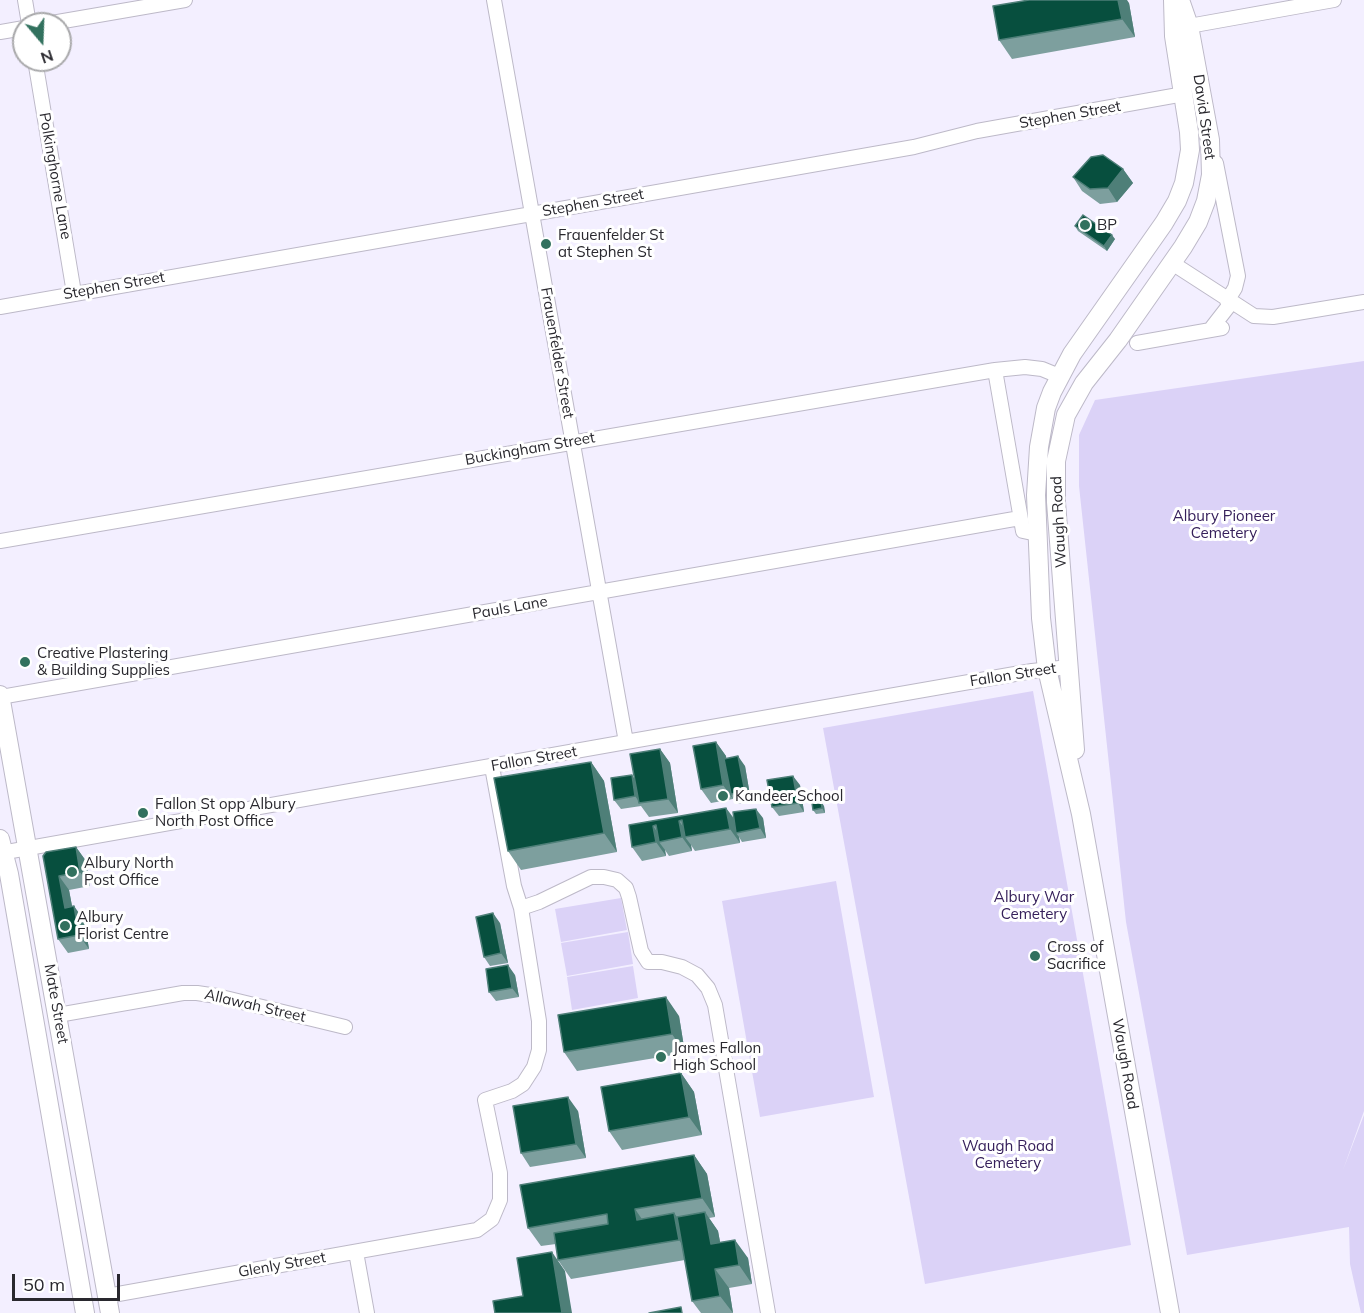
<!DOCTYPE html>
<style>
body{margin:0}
#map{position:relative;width:1364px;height:1313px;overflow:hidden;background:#f3efff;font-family:Mulish,sans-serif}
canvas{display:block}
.north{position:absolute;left:12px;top:12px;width:60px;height:60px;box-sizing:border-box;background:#fff;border:2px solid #a9a9ab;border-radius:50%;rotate:161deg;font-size:16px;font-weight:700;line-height:24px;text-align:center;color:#29282e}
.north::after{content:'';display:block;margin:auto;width:21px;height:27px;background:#32715e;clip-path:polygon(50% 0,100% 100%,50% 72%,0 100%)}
.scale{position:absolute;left:12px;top:1274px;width:108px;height:27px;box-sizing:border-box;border:3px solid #29282e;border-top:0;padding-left:8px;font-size:18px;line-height:21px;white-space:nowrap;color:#29282e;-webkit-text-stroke:4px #fff;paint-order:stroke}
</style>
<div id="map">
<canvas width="1364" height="1313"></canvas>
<div class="north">N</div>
<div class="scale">50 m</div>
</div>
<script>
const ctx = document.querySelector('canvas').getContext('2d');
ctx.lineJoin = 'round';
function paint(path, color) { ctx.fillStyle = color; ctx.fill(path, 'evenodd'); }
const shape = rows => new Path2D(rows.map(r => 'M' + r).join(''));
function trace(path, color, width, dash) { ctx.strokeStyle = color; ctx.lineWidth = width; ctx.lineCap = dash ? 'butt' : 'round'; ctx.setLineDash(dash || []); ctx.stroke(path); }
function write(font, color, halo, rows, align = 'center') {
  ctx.font = font + ' Mulish,sans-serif'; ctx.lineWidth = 6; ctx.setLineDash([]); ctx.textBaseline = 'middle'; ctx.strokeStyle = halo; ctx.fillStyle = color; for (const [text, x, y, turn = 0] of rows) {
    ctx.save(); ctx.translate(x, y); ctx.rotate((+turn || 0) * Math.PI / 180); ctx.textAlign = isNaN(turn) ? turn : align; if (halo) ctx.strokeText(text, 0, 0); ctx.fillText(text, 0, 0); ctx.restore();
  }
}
const green = shape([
 [1364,361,1364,1111,1343,1170,1364,1115,1364,1313,1361,1313,1350,1264,1349,1227,1187,1255,1126,922,1079,486,1079,435,1095,400],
 [1033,691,1131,1245,925,1284,823,728],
 [836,881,874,1097,760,1117,722,901],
 [621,898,627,930,561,942,555,909],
 [628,932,633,964,567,976,561,943],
 [633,966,638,998,572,1010,567,977]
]);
const minor = shape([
 [25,0,29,24],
 [494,0,626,742],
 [46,24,185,0],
 [1189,26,1334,0],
 [0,32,24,28],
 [35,60,74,293],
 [1216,163,1238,276,1235,288,1227,301],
 [1172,263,1254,316,1273,317,1364,302],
 [0,307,914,147,977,131,1184,94],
 [1210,330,1231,303],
 [1137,343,1222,328],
 [995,370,1023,531,1037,534],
 [0,541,995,370,1025,367,1042,369,1059,376],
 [0,697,1020,518],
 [0,853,626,742,1032,671,1069,667],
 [521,908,539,902,591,877,604,877,617,880,626,888,629,897,641,951,648,962,662,962,682,967,697,975,708,988,715,1005,768,1313],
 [58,1015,183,993,197,993,217,996,345,1027],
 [356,1252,367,1313],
 [107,1296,477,1230,492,1219,500,1200,500,1173,485,1100,512,1091,523,1084,534,1067,539,1050,539,1021,521,908,514,886,492,767]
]);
const major = shape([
 [0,695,110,1313],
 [1075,750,1056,502,1056,461,1066,415,1084,383,1118,340,1183,247,1198,222,1206,201,1211,175,1210,140,1189,26,1180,0],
 [0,839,9,874,85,1313],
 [1170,1313,1081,814,1047,669,1041,618,1036,495,1039,447,1046,408,1052,392,1072,354,1164,223,1177,201,1184,183,1190,150,1189,132,1174,36,1173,0]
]);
const wall = shape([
 [1129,3,1135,37,1012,59,999,40],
 [1123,169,1133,183,1117,202,1100,204,1082,191,1073,177],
 [1075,226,1115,239,1107,251,1078,231],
 [716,742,726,756,726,759,745,766,751,801,737,804,733,797,733,799,711,803,701,789],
 [660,749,670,763,678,813,649,817,641,806,621,809,614,800,635,779],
 [591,762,604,781,617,852,521,870,508,851],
 [800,785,804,812,779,816,772,807],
 [824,806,825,813,816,814,813,810],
 [726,808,733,817,763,818,766,838,742,842,739,837,740,843,695,851,691,845,692,851,669,856,665,850,666,856,642,861,632,847,629,825],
 [76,847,86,861,90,886,69,890,72,906,84,920,89,949,68,953,58,939,46,852],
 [500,923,508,963,490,966,484,957],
 [515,975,519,997,496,1001,489,992],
 [679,1016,685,1053,577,1071,564,1052],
 [681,1073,694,1092,702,1135,622,1150,609,1131],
 [578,1111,586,1158,530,1167,521,1153],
 [694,1155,707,1174,715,1217,709,1218,718,1231,720,1242,748,1258,752,1284,729,1288,733,1313,701,1313,692,1301,685,1260,571,1279,558,1260,556,1244,541,1246,528,1228]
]);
const shadedWall = shape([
 [1118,0,1127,0,1129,3,1135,37,1122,19],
 [1123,169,1133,183,1117,202,1108,188],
 [1112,235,1115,239,1107,251,1104,246],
 [716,742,726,756,732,794,731,794,733,799,723,785],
 [660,749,670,763,678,813,668,799],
 [738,756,745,766,751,801,745,792],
 [591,762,604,781,617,852,604,833],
 [632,775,638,784,640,803,635,796],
 [793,776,800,785,804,812,798,803],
 [821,801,824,806,825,813,822,808],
 [726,808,736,822,736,833,739,837,740,843,730,829],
 [756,809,763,818,766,838,760,828],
 [679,821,689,835,685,837,691,845,692,851,682,837],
 [653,826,663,840,659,842,665,850,666,856,656,842],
 [76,847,86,861,90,886,80,872],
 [59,876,69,890,75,922,65,908],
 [74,906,84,920,89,949,79,935],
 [493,913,500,923,508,963,501,953],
 [508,965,515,975,519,997,512,988],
 [666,997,679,1016,685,1053,672,1034],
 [681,1073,694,1092,702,1135,689,1117],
 [568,1097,578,1111,586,1158,576,1144],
 [694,1155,707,1174,715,1217,702,1198],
 [635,1209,648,1228,637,1220],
 [705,1212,718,1231,724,1263,711,1244],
 [674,1213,688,1232,692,1258,679,1240],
 [735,1240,748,1258,752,1284,739,1265],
 [552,1252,565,1271,572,1313,562,1313],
 [715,1269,729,1288,733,1313,720,1296]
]);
const building = shape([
 [1029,0,1118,0,1122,19,999,40,993,6,1029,0],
 [1103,155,1123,169,1108,188,1090,189,1073,177,1091,157,1103,155],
 [1083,215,1112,235,1104,246,1075,226,1083,215],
 [716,742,723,785,701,789,693,746,716,742],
 [660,749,668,799,639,803,630,754,660,749],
 [738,756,745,792,731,794,724,759,738,756],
 [591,762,604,833,508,851,494,778,591,762],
 [632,775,635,796,614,800,611,778,632,775],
 [793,776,798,803,772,807,767,780,793,776],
 [821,801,822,808,813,810,812,803,821,801],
 [726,808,730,829,685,837,682,820,679,821,682,837,659,842,656,825,653,826,656,842,632,847,629,825,726,808],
 [756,809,760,828,736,833,733,812,756,809],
 [76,847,80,872,59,876,65,908,74,906,79,935,58,939,43,856,46,852,76,847],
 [493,913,501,953,484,957,476,917,493,913],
 [508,965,512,988,489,992,486,969,508,965],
 [666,997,672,1034,564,1052,558,1015,666,997],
 [681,1073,689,1117,609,1131,601,1087,681,1073],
 [568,1097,576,1144,521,1153,513,1106,568,1097],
 [694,1155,702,1198,635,1209,637,1220,674,1213,679,1240,558,1260,554,1233,608,1224,607,1214,528,1228,520,1185,694,1155],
 [705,1212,711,1244,735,1240,739,1265,715,1269,720,1296,692,1301,677,1217,705,1212],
 [552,1252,562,1313,495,1313,493,1301,523,1296,517,1258,552,1252],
 [681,1307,682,1313,649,1313,681,1307]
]);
const markers = [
 [1085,225,6,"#32715e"],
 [546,244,6,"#32715e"],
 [25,662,6,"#32715e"],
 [723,796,6,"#32715e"],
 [143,813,6,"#32715e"],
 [72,872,6,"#32715e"],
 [65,926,6,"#32715e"],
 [1035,956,6,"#32715e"],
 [661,1057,6,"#32715e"]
];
const streetNames = [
 ["Stephen Street",1070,115,-10],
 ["David Street",1204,117,82],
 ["Polkinghorne Lane",55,176,80],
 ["Stephen Street",593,203,-10],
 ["Stephen Street",114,286,-10],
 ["Frauenfelder Street",557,353,80],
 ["Buckingham Street",530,449,-10],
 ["Waugh Road",1059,522,-93],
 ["Pauls Lane",510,608,-10],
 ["Fallon Street",1013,675,-9],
 ["Fallon Street",534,759,-10],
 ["Mate Street",56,1004,80],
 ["Allawah Street",255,1006,13],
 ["Waugh Road",1125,1064,80],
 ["Glenly Street",282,1265,-10]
];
const poiNames = [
 ["BP",1097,225],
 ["Frauenfelder St",558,235],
 ["at Stephen St",558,252],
 ["Creative Plastering",37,653],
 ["& Building Supplies",37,670],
 ["Kandeer School",735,796],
 ["Fallon St opp Albury",155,804],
 ["North Post Office",155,821],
 ["Albury North",84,863],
 ["Post Office",84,880],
 ["Albury",77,917],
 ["Florist Centre",77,934],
 ["Cross of",1047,947],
 ["Sacrifice",1047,964],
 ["James Fallon",673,1048],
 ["High School",673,1065]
];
const parkNames = [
 ["Albury Pioneer",1224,516],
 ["Cemetery",1224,533],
 ["Albury War",1034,897],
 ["Cemetery",1034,914],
 ["Waugh Road",1008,1146],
 ["Cemetery",1008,1163]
];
paint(green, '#dbd2f7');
trace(minor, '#bdb9c8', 16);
trace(major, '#bdb9c8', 20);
trace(minor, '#fff', 14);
trace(major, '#fff', 18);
paint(wall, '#7d9f9e');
paint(shadedWall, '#4e7f78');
paint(building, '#074f3e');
trace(building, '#4e7f78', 1.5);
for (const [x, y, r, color] of markers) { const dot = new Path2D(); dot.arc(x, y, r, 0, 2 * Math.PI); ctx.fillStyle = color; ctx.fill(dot); trace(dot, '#fff', 2); }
write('15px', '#29282e', '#fff', streetNames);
write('15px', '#29282e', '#fff', poiNames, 'left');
write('15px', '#36205b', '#fff', parkNames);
</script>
